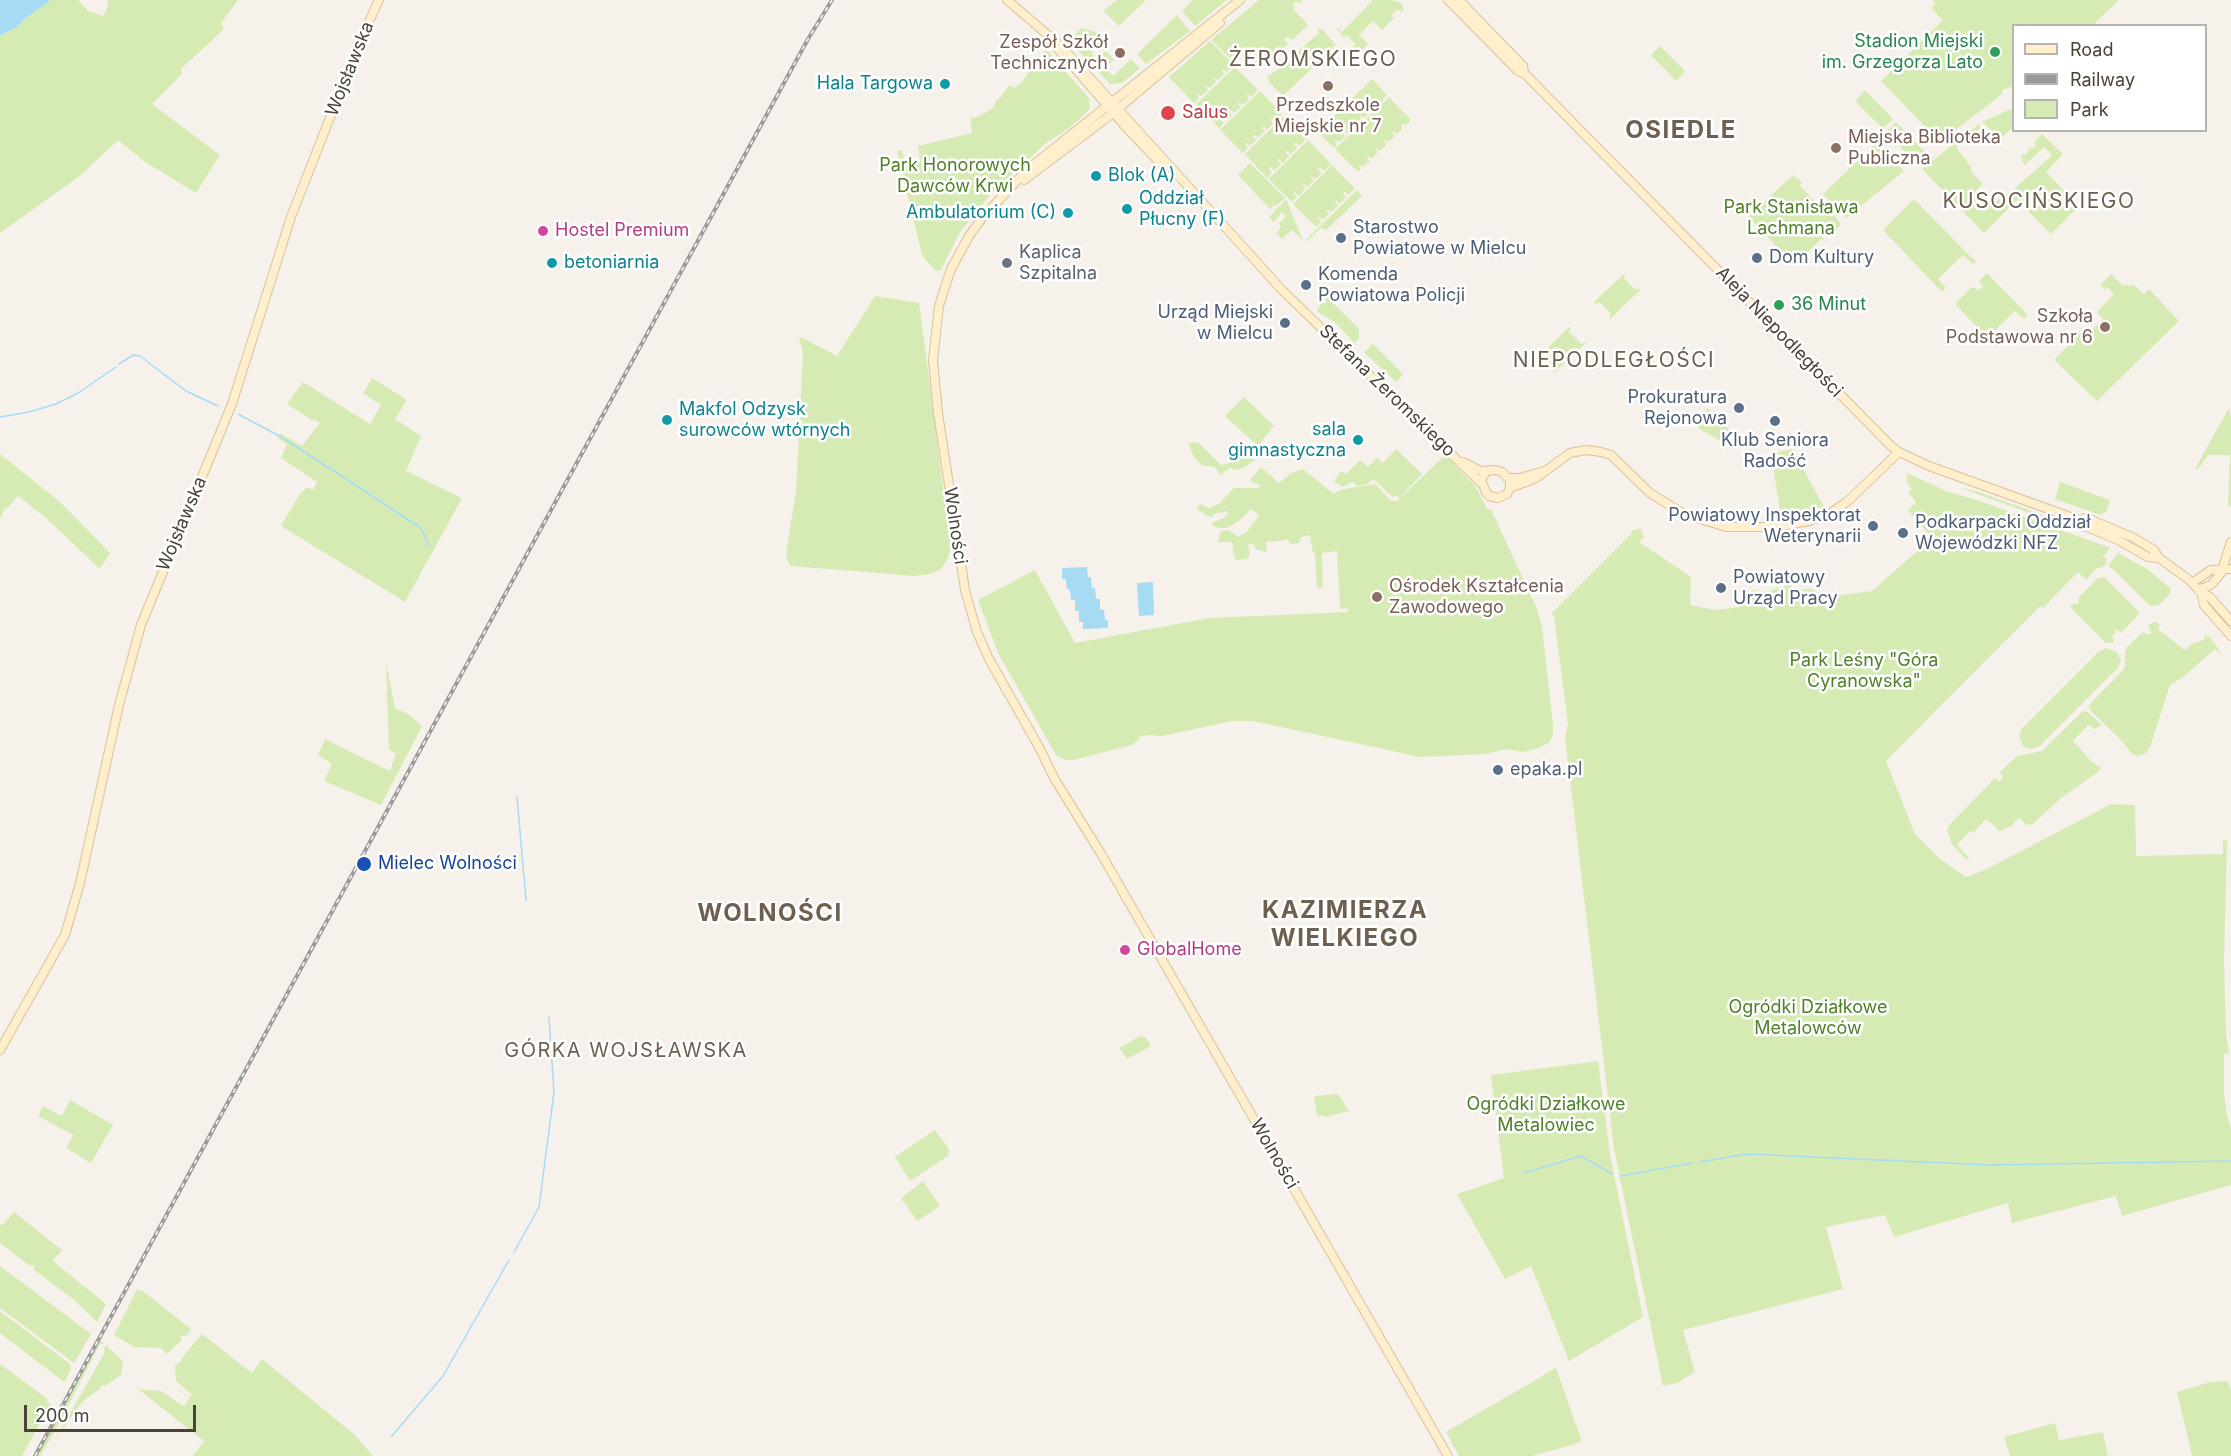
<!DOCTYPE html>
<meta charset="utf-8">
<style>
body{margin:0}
#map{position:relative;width:2231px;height:1456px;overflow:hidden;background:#f6f2eb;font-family:Inter,sans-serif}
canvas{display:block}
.legend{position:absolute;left:2012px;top:24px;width:195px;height:108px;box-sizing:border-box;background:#fff;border:2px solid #b7b3af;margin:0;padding:8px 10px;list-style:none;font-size:18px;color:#4b4238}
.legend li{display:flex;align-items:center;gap:12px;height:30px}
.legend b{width:30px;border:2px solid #b7b3af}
.scale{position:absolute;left:24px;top:1405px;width:172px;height:27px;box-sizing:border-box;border:3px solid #4b4238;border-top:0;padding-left:8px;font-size:18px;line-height:21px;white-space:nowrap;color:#4b4238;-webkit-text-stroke:4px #fff;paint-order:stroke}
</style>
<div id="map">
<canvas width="2231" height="1456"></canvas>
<ul class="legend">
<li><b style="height:8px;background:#ffefcc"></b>Road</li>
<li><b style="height:8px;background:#9a9a9a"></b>Railway</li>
<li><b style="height:16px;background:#d6ebb4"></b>Park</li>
</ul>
<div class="scale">200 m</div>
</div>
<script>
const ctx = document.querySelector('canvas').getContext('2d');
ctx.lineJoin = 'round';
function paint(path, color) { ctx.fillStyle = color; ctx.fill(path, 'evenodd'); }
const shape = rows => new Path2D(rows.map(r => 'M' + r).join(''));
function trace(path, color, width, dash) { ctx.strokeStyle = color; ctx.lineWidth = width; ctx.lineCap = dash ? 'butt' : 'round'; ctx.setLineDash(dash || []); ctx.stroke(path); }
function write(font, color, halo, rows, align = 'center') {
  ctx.font = font + ' Inter,sans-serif'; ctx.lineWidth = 5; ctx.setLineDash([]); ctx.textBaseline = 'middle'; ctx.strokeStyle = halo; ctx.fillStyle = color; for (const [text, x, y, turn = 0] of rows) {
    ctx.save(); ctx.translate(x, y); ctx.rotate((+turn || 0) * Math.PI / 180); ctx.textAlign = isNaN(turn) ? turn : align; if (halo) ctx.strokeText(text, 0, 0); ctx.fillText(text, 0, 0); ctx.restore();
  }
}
const green = shape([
 [51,0,78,0,88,11,103,16,108,6,107,0,238,0,221,23,224,29,181,69,182,74,152,104,220,155,196,193,145,162,118,140,81,175,0,233,0,36,17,27,26,18],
 [1117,0,1146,0,1119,26,1103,11],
 [1193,0,1227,0,1195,26,1182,11],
 [1259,0,1303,0,1299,4,1296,1,1293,4,1295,7,1293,9,1308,25,1292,40,1287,37,1284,40,1288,44,1281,50,1278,46,1275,49,1278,53,1264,66,1255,67,1238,50,1230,58,1211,40],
 [1373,0,1392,0,1401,3,1404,9,1401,12,1398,9,1391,15,1394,18,1382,30,1373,21,1359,35,1368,44,1358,54,1352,48,1355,44,1347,35,1344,37,1337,29,1338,28,1342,32],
 [1933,0,2119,0,2093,25,2014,26,2013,85,2008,89,2006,88,2001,92,2002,94,1940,142,1881,81,1943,20,1931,8,1935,4],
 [1177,15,1190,31,1146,64,1137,54],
 [1082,28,1109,36,1091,53,1097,59,1106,51,1114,60,1105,68,1113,76,1131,59,1140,68,1122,83,1110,84,1068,40],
 [1317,29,1322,29,1336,45,1283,96,1270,83,1267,76,1276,71,1319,33],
 [1210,41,1234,65,1227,72,1223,69,1222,71,1225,74,1218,80,1215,78,1214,79,1216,82,1210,88,1207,86,1206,87,1208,90,1201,96,1199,94,1197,96,1199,98,1194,103,1169,77],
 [1660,46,1685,71,1676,81,1651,55],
 [1046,49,1089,98,1090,109,1068,129,1046,143,990,195,960,232,941,270,936,271,924,258,921,251,897,151,902,150,906,164,920,161,918,146,972,133,970,118,977,117,993,108,996,100,998,100,1010,85,1014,88,1020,84],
 [1235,67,1258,90,1251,97,1248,94,1246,95,1249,99,1243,105,1239,102,1238,104,1241,107,1234,113,1231,110,1230,112,1232,115,1226,121,1223,118,1221,120,1224,123,1219,128,1196,104],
 [1372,79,1387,95,1381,102,1378,99,1377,100,1379,103,1373,110,1370,107,1368,108,1371,112,1364,118,1361,115,1360,117,1362,120,1356,126,1353,123,1351,125,1354,128,1348,134,1345,132,1343,134,1346,136,1339,142,1336,140,1335,142,1337,144,1334,148,1318,132],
 [1865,90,1893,119,1883,129,1857,103,1856,100],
 [1260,91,1282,114,1275,121,1272,118,1270,119,1273,123,1267,130,1264,126,1262,128,1265,131,1258,138,1255,135,1253,136,1256,140,1250,146,1247,143,1245,144,1248,148,1243,153,1220,130],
 [1389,97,1411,120,1405,126,1403,123,1401,125,1403,128,1397,134,1394,132,1392,133,1395,136,1388,142,1386,140,1384,141,1387,144,1380,151,1377,148,1376,150,1378,152,1372,159,1369,156,1367,158,1370,161,1363,167,1360,165,1359,166,1361,169,1358,172,1335,149],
 [2013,108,2013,127,2000,139,1982,122],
 [1284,116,1306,139,1299,146,1296,143,1294,144,1297,148,1291,154,1287,151,1286,153,1289,156,1283,163,1279,159,1278,161,1281,164,1274,171,1271,167,1269,169,1272,173,1267,178,1245,154],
 [1896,122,1926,153,1915,162,1886,132],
 [1979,124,1981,128,1956,147,1971,167,1971,171,1983,184,1976,190,1989,206,2012,191,2052,155,2044,147,2025,165,2022,161,2023,159,2021,157,2023,154,2026,155,2029,149,2035,147,2035,141,2042,134,2063,154,2046,172,2079,206,2051,234,2017,200,1984,233,1922,169],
 [1308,140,1331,164,1324,171,1320,167,1318,169,1322,173,1315,179,1312,176,1310,177,1314,181,1307,187,1304,184,1302,185,1305,189,1299,196,1295,192,1294,194,1297,197,1292,202,1269,179],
 [1877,142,1904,171,1846,218,1823,194],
 [1250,163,1285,198,1276,206,1274,205,1270,209,1238,175],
 [1332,165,1355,189,1348,195,1345,192,1343,193,1346,197,1340,204,1336,200,1335,201,1338,206,1331,212,1327,209,1326,210,1329,214,1323,220,1319,217,1318,218,1321,222,1316,227,1293,204],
 [1793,175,1802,182,1800,186,1828,214,1830,217,1834,215,1841,224,1836,230,1833,227,1830,230,1833,233,1829,231,1827,234,1829,237,1826,235,1823,237,1825,240,1821,239,1795,265,1748,217],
 [1357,190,1362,196,1326,230,1321,228,1307,241,1306,240],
 [1286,199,1287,201,1303,241,1292,230,1282,239,1276,233,1281,227,1279,223,1286,216,1282,212,1274,222,1269,217],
 [1914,199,1976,262,1973,264,1963,255,1938,279,1946,288,1942,292,1883,230],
 [1625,273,1624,278,1636,290,1639,288,1640,290,1610,319,1609,317,1611,314,1600,302,1596,304,1594,302],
 [1987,273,2028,315,2024,319,2015,311,1992,333,2001,343,1996,347,1955,304,1971,288,1975,287,1978,291,1983,286,1979,281],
 [2111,274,2123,286,2126,284,2130,287,2133,284,2144,294,2149,289,2179,321,2097,401,2054,360,2082,331,2087,335,2103,319,2097,312,2114,294,2107,287,2105,290,2100,285],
 [875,296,919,303,951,548,947,560,941,569,930,574,914,576,791,566,788,562,786,554,796,491,803,355,799,336,837,356],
 [1328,298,1359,329,1359,339,1354,343,1336,323,1317,311,1322,302,1325,304,1327,302,1325,299],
 [1569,327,1571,328,1569,331,1581,344,1585,342,1585,344,1554,373,1555,368,1544,357,1540,359,1539,357],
 [1373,344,1403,374,1396,382,1364,352],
 [372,378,407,400,395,419,421,436,406,471,462,498,405,602,281,526,299,495,307,487,313,490,317,482,281,458,287,444,278,438,280,433,302,446,320,423,314,419,313,421,287,404,303,382,370,424,381,405,363,393],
 [1244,397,1274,426,1258,446,1225,416],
 [1708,408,1730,430,1719,440,1701,430,1694,422],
 [2229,408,2231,417,2231,507,2228,505,2230,455,2208,455,2198,469,2195,469],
 [1198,442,1221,465,1232,462,1245,450,1255,460,1243,468,1235,470,1230,468,1220,475,1215,467,1203,466,1194,457,1188,443],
 [1396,449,1422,474,1399,498,1396,495,1393,497,1373,479,1368,484,1357,486,1353,482,1343,487,1334,481,1341,471,1346,474,1360,460,1368,467,1377,458,1383,463],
 [1792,449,1826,510,1782,522,1771,454],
 [0,454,60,502,110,553,100,569,46,518,18,496,7,509,5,508,0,519],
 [1445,455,1475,486,1488,510,1491,509,1537,609,1542,628,1553,724,1553,735,1549,743,1538,748,1523,752,1507,749,1485,754,1420,757,1253,721,1232,721,1162,736,1148,735,1138,737,1139,739,1132,745,1073,760,1065,760,1056,755,998,653,978,600,1035,570,1075,643,1209,618,1348,612,1347,608,1340,609,1337,551,1322,553,1323,588,1317,588,1315,553,1313,553,1310,535,1301,537,1299,543,1290,544,1288,540,1266,542,1267,551,1264,552,1256,549,1252,543,1248,545,1250,555,1247,559,1237,560,1234,557,1232,542,1218,542,1220,532,1229,530,1238,537,1247,532,1259,515,1251,509,1240,520,1227,528,1220,528,1212,526,1212,523,1224,518,1228,514,1226,511,1221,513,1216,513,1212,517,1205,515,1196,508,1200,504,1209,508,1219,504,1234,488,1259,488,1260,485,1249,481,1261,467,1279,483,1290,474,1302,469,1304,470,1334,494,1339,490,1375,484,1391,501,1397,501],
 [1907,473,1946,491,1977,500,2111,548,2103,556,2107,558,2105,566,2096,569,2086,580,2078,572,2043,608,2040,606,1886,761,1915,834,1939,858,1966,877,1985,870,2111,804,2135,805,2136,856,2223,854,2223,840,2227,840,2224,960,2226,1034,2229,1053,2224,1054,2224,1093,2227,1116,2231,1129,2231,1185,2122,1216,2116,1196,2012,1223,2008,1203,1894,1237,1885,1215,1826,1227,1843,1289,1683,1330,1695,1372,1677,1383,1663,1386,1614,1149,1565,737,1568,725,1554,616,1551,614,1631,534,1632,531,1640,528,1644,537,1639,542,1691,577,1690,605,1716,610,1740,607,1752,590,1766,592,1791,584,1792,590,1811,589,1827,597,1872,591,1932,538,1908,510,1916,502,1908,493,1912,489,1907,483],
 [2060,482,2110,500,2106,512,2100,515,2055,499],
 [1960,488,1976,491,2084,530,2083,532],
 [2118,553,2149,570,2171,589,2169,595,2159,605,2150,606,2114,570,2108,566],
 [2104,577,2140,613,2121,633,2115,628,2116,632,2112,637,2115,640,2112,643,2106,643,2070,607,2074,603,2077,604,2079,601,2078,598,2098,578],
 [2157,622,2160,625,2158,629,2185,650,2193,643,2204,640,2205,635,2210,637,2223,656,2215,649,2183,677,2170,685,2150,747,2146,753,2139,756,2132,754,2122,741,2091,711,2088,706,2122,671,2125,666,2125,652,2127,647,2143,632,2149,635,2151,632,2148,626,2151,623],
 [2106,648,2117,652,2121,661,2118,668,2040,746,2031,749,2023,746,2019,736,2022,728,2098,652],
 [386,662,395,708,408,714,422,726,381,805,324,781,332,764,318,755,325,739,390,771,396,753,389,750],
 [2083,711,2086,711,2102,725,2094,729,2088,725,2073,741,2092,762,2101,768,2098,772,2061,798,2033,824,2027,825,2020,818,2015,821,2013,825,2001,831,1997,830,1997,828,1986,819,1973,833,1970,831,1957,845,1969,858,1967,860,1951,843,1947,829,1951,823,1995,778,1999,782,2003,778,2000,772,2017,756,2042,751],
 [1140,1036,1146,1038,1151,1046,1127,1059,1119,1048],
 [1598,1061,1610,1154,1643,1317,1569,1361,1531,1266,1505,1279,1457,1194,1504,1178,1491,1075],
 [1338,1094,1349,1111,1324,1117,1323,1115,1317,1116,1314,1096],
 [70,1100,113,1125,91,1163,66,1148,73,1135,38,1116,43,1106,62,1116],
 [935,1130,949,1149,948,1156,910,1181,895,1157],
 [923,1181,940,1206,917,1221,901,1198],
 [14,1212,62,1250,53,1261,106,1304,97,1322,73,1299,33,1269,35,1267,32,1265,30,1266,0,1243,0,1224,3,1225],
 [0,1266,91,1334,74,1363,0,1308],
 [137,1289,143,1291,191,1329,186,1336,183,1335,180,1337,182,1340,167,1354,161,1348,134,1347,114,1335],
 [0,1311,70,1364,71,1370,64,1382,0,1333],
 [202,1334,252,1373,262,1359,354,1434,373,1456,193,1456,204,1441,138,1389,161,1391,184,1406,189,1398,169,1381,189,1397,192,1395,176,1381,175,1365,182,1361,181,1359],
 [100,1340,104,1344,100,1344,54,1433,40,1456,37,1456],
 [106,1345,123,1361,121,1375,105,1386,103,1385,100,1386,101,1388,83,1401,56,1438,105,1352,104,1349],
 [0,1364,45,1397,50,1405,22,1456,0,1456],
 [1556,1368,1582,1442,1532,1456,1459,1456,1446,1432],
 [2228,1381,2231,1391,2231,1456,2192,1456,2177,1392,2210,1382],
 [2055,1423,2059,1440,2103,1432,2108,1456,2010,1456,2004,1437]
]);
const water = shape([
 [0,0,51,0,26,18,17,27,0,36],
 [1087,567,1088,577,1091,577,1092,588,1095,588,1096,599,1100,599,1100,609,1104,610,1105,620,1108,620,1108,628,1083,629,1083,622,1079,622,1079,611,1075,611,1075,600,1071,600,1070,590,1067,589,1066,579,1062,579,1062,568],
 [1153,582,1154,615,1139,616,1137,583]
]);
const stream = shape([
 [119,364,133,355,140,356,186,391,218,406],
 [238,414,283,438,421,528,430,547],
 [0,417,29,412,56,404,78,393,116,367],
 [517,797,526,900],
 [1699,1162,1747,1154,1989,1165,2231,1161],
 [1524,1173,1581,1156,1612,1174],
 [1620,1176,1693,1163],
 [514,1252,539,1207,554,1092,549,1017],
 [391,1437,443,1376,509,1260]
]);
const secondary = shape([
 [1007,0,1061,46,1282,290,1482,484],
 [1240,0,1027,170,983,217,969,236,951,269,939,306,933,360,938,413,965,590,977,632,989,659,1040,749,1054,778,1100,852,1448,1456],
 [1448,0,1518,71,1525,74,1891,446,1899,452,1929,466,2079,520,2087,518,2134,538,2154,550,2159,558,2188,579,2201,592,2210,597,2231,621],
 [1459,0,1523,66,1524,73],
 [1051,41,1124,125,1159,162,1166,164],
 [1024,180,1113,113,1220,23],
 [1463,462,1481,471,1495,470,1502,472,1510,481,1510,488,1507,494,1498,498,1489,496,1486,492,1481,480,1486,472],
 [1509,478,1520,478,1544,471],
 [1510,488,1536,478,1570,453,1586,450,1601,452,1611,455,1650,493,1684,514,1726,527,1775,527,1809,521,1829,514,1848,501,1899,452],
 [2079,520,2085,526,2118,540,2148,557,2159,558],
 [2192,583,2211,570,2231,569],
 [2198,590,2211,585,2221,573,2231,542],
 [2201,592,2204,605,2231,636],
 [0,1050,65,935,80,883,119,705,141,625,232,404,291,217,360,41,379,0]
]);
const rail = shape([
 [35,1456,808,39,832,0]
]);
const markers = [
 [1995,52,6,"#2e9e5b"],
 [1120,53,6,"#8d6e63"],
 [945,84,6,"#0f9aa8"],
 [1328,86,6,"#8d6e63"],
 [1168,113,8,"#e0444e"],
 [1836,148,6,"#8d6e63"],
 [1096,176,6,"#0f9aa8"],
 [1127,209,6,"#0f9aa8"],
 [1068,213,6,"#0f9aa8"],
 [543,231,6,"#d1479c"],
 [1341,238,6,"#5c6f8a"],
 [1757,258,6,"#5c6f8a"],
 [552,263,6,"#0f9aa8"],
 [1007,263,6,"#6b7280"],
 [1306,285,6,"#5c6f8a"],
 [1779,305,6,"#2e9e5b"],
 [1285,323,6,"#5c6f8a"],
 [2105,327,6,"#8d6e63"],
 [1739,408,6,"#5c6f8a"],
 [667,420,6,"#0f9aa8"],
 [1775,421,6,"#5c6f8a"],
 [1358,440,6,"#0f9aa8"],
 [1873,526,6,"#5c6f8a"],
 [1903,533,6,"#5c6f8a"],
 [1721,588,6,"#5c6f8a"],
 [1377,597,6,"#8d6e63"],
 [1498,770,6,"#5c6f8a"],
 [364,864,8,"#1a4fb4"],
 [1125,950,6,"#d1479c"]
];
const leisureNames = [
 ["Stadion Miejski",1983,42],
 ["im. Grzegorza Lato",1983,63],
 ["36 Minut",1791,305,"left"]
];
const educationNames = [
 ["Zespół Szkół",1108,43],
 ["Technicznych",1108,64],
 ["Przedszkole",1328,106,"center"],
 ["Miejskie nr 7",1328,127,"center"],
 ["Miejska Biblioteka",1848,138,"left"],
 ["Publiczna",1848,159,"left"],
 ["Szkoła",2093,317],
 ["Podstawowa nr 6",2093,338],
 ["Ośrodek Kształcenia",1389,587,"left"],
 ["Zawodowego",1389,608,"left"]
];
const streetNames = [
 ["Wojsławska",350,69,-68],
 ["Aleja Niepodległości",1779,332,46],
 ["Stefana Żeromskiego",1387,391,44],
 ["Wojsławska",182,524,-67],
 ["Wolności",955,526,82],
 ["Wolności",1274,1154,60]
];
const cultureNames = [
 ["Hala Targowa",933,84,"right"],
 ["Blok (A)",1108,176],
 ["Oddział",1139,199],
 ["Płucny (F)",1139,220],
 ["Ambulatorium (C)",1056,213,"right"],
 ["betoniarnia",564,263],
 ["Makfol Odzysk",679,410],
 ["surowców wtórnych",679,431],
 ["sala",1346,430,"right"],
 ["gimnastyczna",1346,451,"right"]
];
const healthNames = [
 ["Salus",1182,113]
];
const parkNames = [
 ["Park Honorowych",955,166],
 ["Dawców Krwi",955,187],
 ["Park Stanisława",1791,208],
 ["Lachmana",1791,229],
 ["Park Leśny \"Góra",1864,661],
 ["Cyranowska\"",1864,682],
 ["Ogródki Działkowe",1808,1008],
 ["Metalowców",1808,1029],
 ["Ogródki Działkowe",1546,1105],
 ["Metalowiec",1546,1126]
];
const serviceNames = [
 ["Starostwo",1353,228],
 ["Powiatowe w Mielcu",1353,249],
 ["Dom Kultury",1769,258],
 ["Komenda",1318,275],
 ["Powiatowa Policji",1318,296],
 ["Urząd Miejski",1273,313,"right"],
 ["w Mielcu",1273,334,"right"],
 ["Prokuratura",1727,398,"right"],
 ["Rejonowa",1727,419,"right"],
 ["Klub Seniora",1775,441,"center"],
 ["Radość",1775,462,"center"],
 ["Powiatowy Inspektorat",1861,516,"right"],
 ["Weterynarii",1861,537,"right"],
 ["Podkarpacki Oddział",1915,523],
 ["Wojewódzki NFZ",1915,544],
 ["Powiatowy",1733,578],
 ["Urząd Pracy",1733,599],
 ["epaka.pl",1510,770]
];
const hotelNames = [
 ["Hostel Premium",555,231],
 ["GlobalHome",1137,950]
];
const worshipNames = [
 ["Kaplica",1019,253],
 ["Szpitalna",1019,274]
];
const transitNames = [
 ["Mielec Wolności",378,864]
];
const neighbourhoodNames = [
 ["GÓRKA WOJSŁAWSKA",626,1051]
];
const quarterNames = [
 ["ŻEROMSKIEGO",1313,60],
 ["KUSOCIŃSKIEGO",2039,202],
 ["NIEPODLEGŁOŚCI",1614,361]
];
const districtNames = [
 ["OSIEDLE",1681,131],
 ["KAZIMIERZA",1345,911],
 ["WIELKIEGO",1345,939],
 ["WOLNOŚCI",770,914]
];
paint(green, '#d6ebb4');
paint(water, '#a7daf3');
trace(stream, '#a7daf3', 1.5);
trace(secondary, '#d7c29a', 10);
trace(secondary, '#ffefcc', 8);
trace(rail, '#9a9a9a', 4);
trace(rail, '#fff', 1.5, [4.5]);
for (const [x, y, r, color] of markers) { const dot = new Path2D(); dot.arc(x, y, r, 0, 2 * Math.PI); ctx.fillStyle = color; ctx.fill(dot); trace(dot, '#fff', 2); }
write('18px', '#27864d', '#fff', leisureNames, 'right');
write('18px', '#785e54', '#fff', educationNames, 'right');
write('18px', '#4b4238', '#fff', streetNames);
write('18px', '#0d838f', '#fff', cultureNames, 'left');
write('18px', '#be3a42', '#fff', healthNames, 'left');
write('18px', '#508029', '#fff', parkNames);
write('18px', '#4e5e75', '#fff', serviceNames, 'left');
write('18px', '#b23c85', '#fff', hotelNames, 'left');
write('18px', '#5b616d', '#fff', worshipNames, 'left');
write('18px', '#164399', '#fff', transitNames, 'left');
ctx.letterSpacing = '1.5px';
write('20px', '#6e5f4f', '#fff', neighbourhoodNames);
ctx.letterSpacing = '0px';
ctx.letterSpacing = '1.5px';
write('21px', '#6e5f4f', '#fff', quarterNames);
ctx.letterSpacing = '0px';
ctx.letterSpacing = '1.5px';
write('bold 24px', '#6e5f4f', '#fff', districtNames);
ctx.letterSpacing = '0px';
</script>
